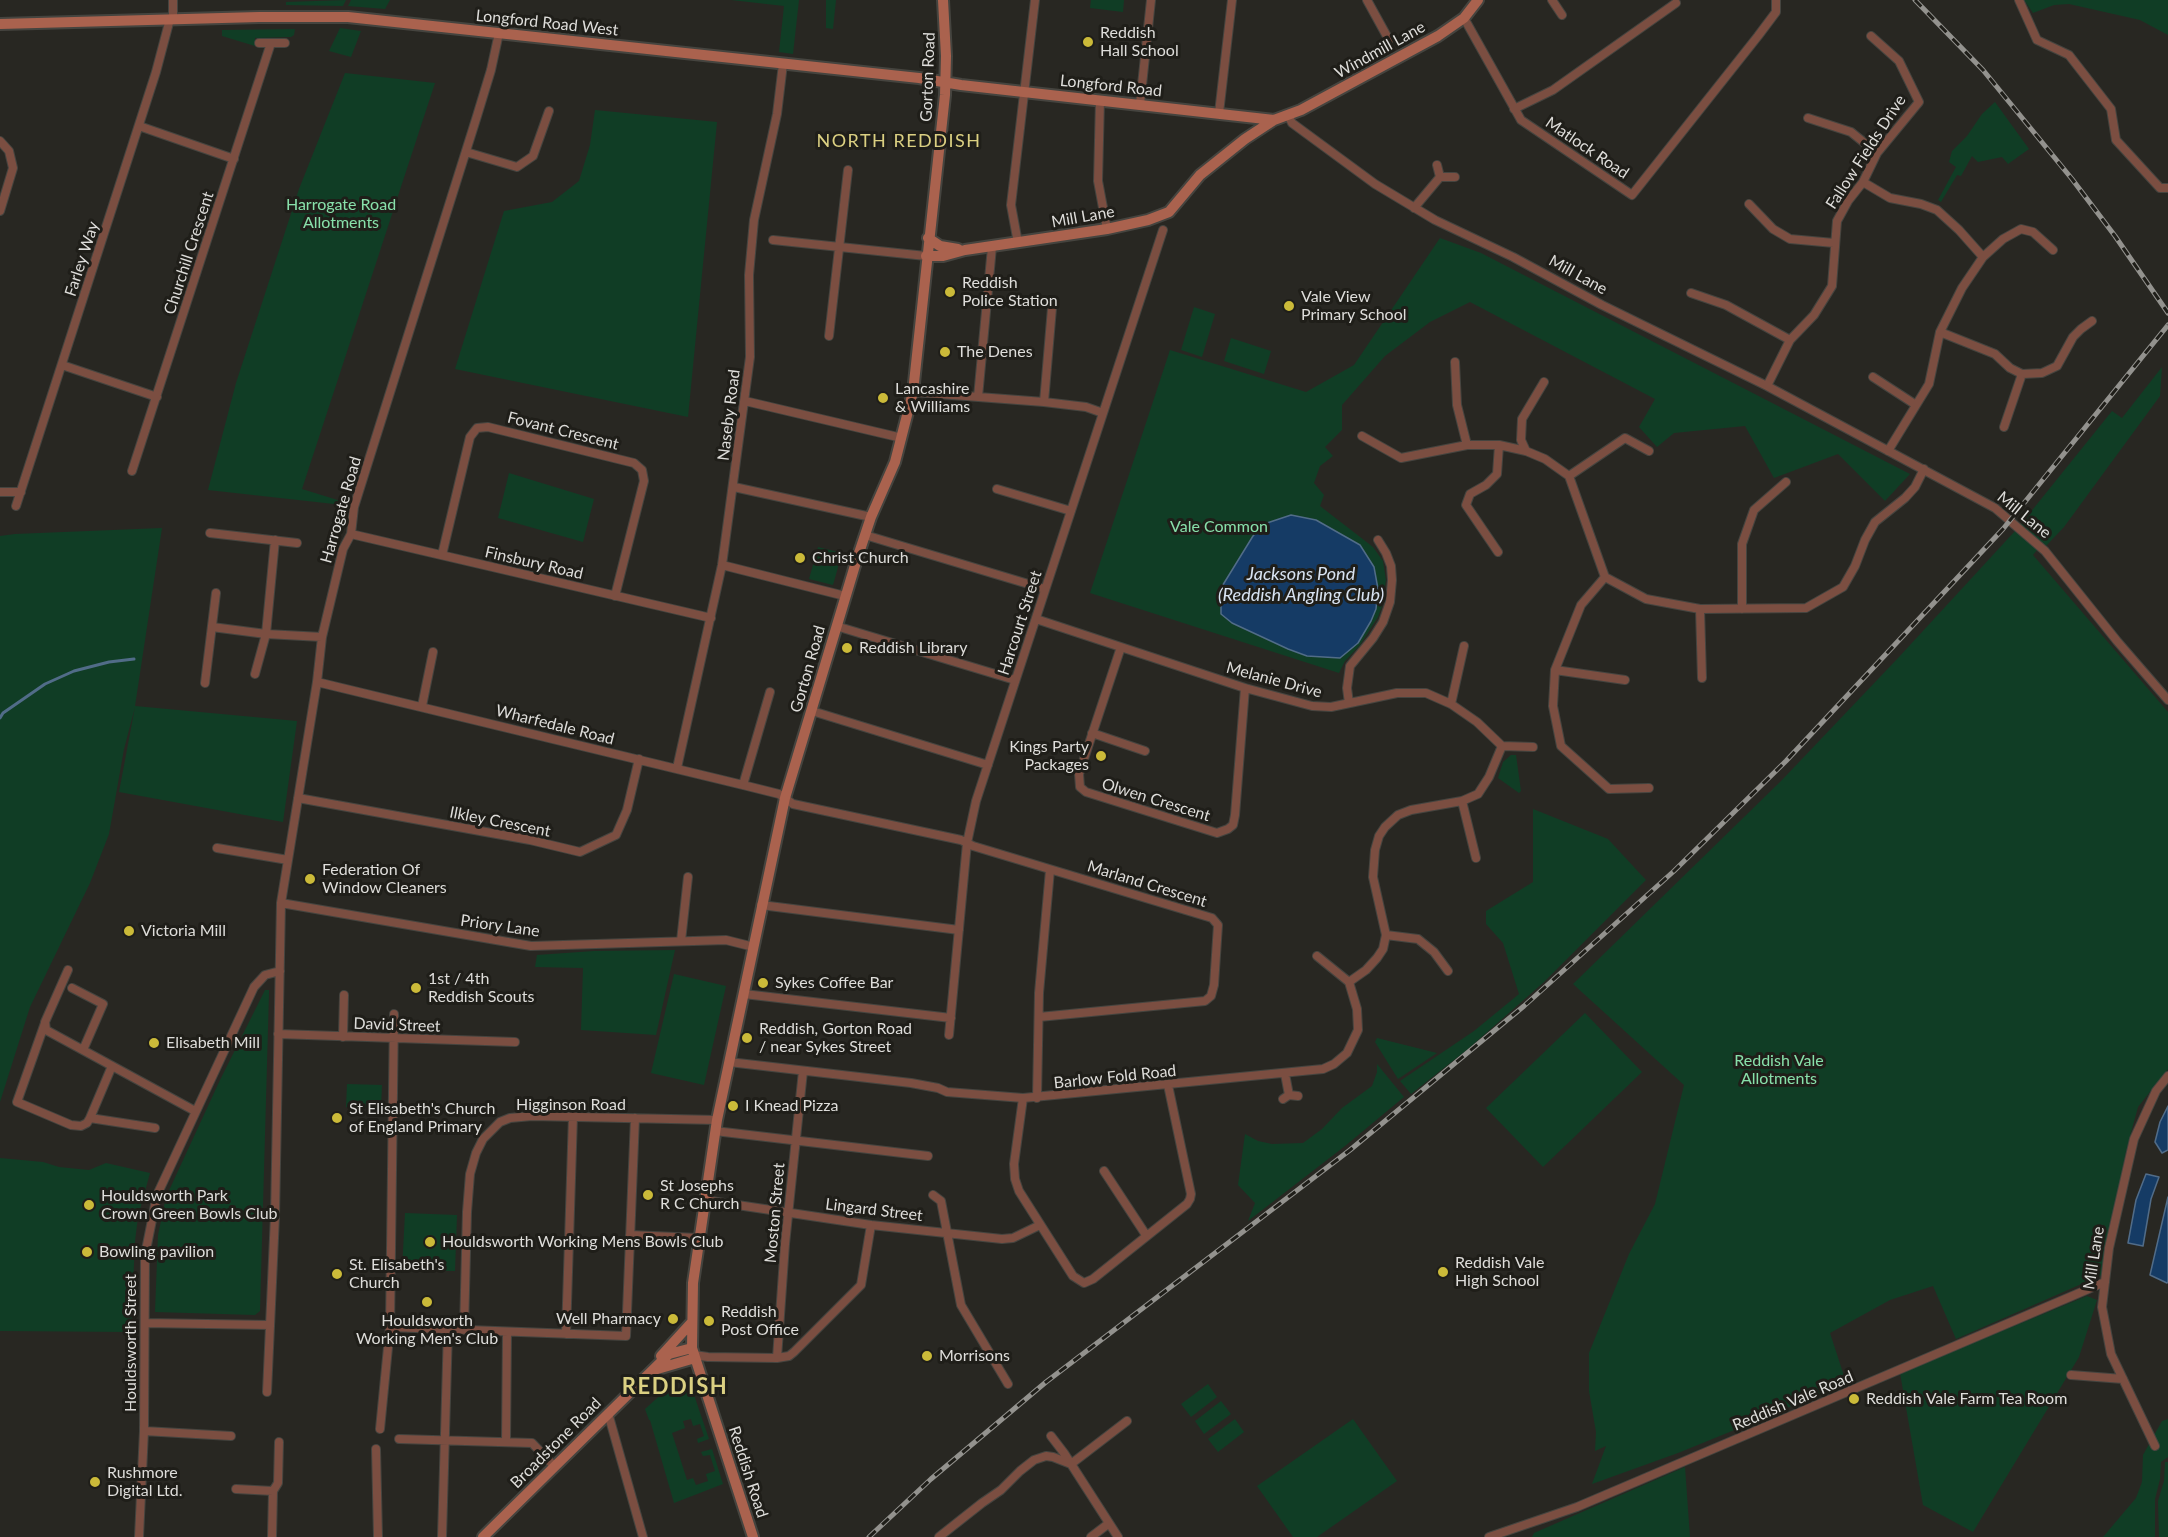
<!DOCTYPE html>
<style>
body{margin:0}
canvas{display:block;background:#282722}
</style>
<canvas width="2168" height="1537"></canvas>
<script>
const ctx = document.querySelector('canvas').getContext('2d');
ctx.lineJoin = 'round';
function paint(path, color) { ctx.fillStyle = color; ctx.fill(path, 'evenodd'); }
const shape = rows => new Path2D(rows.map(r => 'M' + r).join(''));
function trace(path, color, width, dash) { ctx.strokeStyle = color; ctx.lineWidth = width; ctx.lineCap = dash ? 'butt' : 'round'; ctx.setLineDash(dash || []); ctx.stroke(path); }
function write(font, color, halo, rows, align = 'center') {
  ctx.font = font + ' Lato,sans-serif'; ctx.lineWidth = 6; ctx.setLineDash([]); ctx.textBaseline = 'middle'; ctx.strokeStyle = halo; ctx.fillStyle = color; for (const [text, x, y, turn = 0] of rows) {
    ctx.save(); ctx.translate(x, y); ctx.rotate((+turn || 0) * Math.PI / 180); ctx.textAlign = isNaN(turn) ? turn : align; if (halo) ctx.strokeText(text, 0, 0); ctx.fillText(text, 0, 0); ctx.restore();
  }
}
const green = shape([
 [346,0,343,6,286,5,286,2],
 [351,0,390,0,385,9,348,6],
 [731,0,799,0,793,54,779,52,784,6],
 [826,0,836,0,833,29,826,28],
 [1091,0,1124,0,1123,12,1090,8],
 [2024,0,2168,0,2168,35,2140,20,2069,4,2054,5,2033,13],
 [340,28,361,31,351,57,329,51],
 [295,29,294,35,291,37,255,38,255,46,222,36,222,30],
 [345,73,435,83,302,489,344,502,343,505,208,490,236,383,299,189],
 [1995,102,2029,149,2008,164,2002,157,1978,162,1972,156,1961,176,1957,175,1941,202,1938,200,1956,167,1949,162,1952,151,1967,136,1982,114],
 [595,110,717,122,688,417,455,369,504,211,552,202,579,181,590,145],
 [1440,238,1481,253,1910,474,1885,501,1838,454,1774,478,1745,426,1674,433,1657,447,1639,427,1655,399,1470,302,1430,322,1385,356,1342,405,1342,430,1325,447,1333,456,1320,466,1314,483,1324,495,1320,506,1373,547,1383,561,1386,580,1382,606,1378,617,1360,645,1345,661,1339,673,1090,593,1170,350,1306,392,1354,365],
 [1194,307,1215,314,1202,357,1181,350],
 [1231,338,1271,351,1264,374,1224,361],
 [2162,367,2160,396,2064,527,2046,546,2021,524,2112,411,2122,418],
 [509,473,594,499,583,542,498,518],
 [162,528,135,706,297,721,283,822,119,792,135,707,124,749,109,834,90,883,30,1007,0,1102,0,536,15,534],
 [2015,531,2037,550,2033,555,2168,712,2168,1069,2138,1107,2126,1151,2102,1275,1956,1339,1933,1286,1890,1300,1830,1333,1846,1382,1764,1418,1678,1453,1592,1484,1606,1446,1595,1451,1596,1432,1589,1391,1589,1353,1629,1254,1655,1204,1684,1085,1573,984,1781,781,1899,657],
 [818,547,842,553,833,585,809,579],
 [1511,755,1516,755,1521,791,1519,793,1498,778,1503,762],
 [1533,809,1608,839,1646,880,1544,982,1468,1049,1411,1094,1400,1081,1474,1031,1519,994,1503,943,1486,924,1486,911,1533,882],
 [675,950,656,1035,581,1030,583,968,535,967,537,955,594,951],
 [674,974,726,986,704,1085,651,1073],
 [265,990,269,990,269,993,260,1311,255,1315,155,1312,158,1235,166,1197,220,1080],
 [1585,1013,1642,1072,1543,1167,1486,1108],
 [1377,1038,1437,1053,1398,1079,1375,1042],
 [1377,1064,1404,1097,1345,1146,1248,1221,1255,1203,1238,1185,1245,1134,1258,1141,1272,1144,1303,1143,1322,1129,1342,1108,1372,1086,1377,1072],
 [347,1084,382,1085,381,1108,346,1107],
 [0,1158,43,1162,59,1167,89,1170,106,1163,150,1173,138,1217,135,1241,131,1332,0,1331],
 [405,1213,457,1215,455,1271,402,1270],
 [2087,1296,2097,1300,2079,1357,1973,1532,1923,1505,1900,1373],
 [1208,1384,1217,1397,1191,1417,1181,1404],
 [691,1386,709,1439,698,1443,697,1439,704,1436,700,1424,693,1426,691,1419,683,1421,685,1428,672,1433,687,1480,693,1478,696,1485,708,1481,706,1474,715,1471,710,1455,703,1456,701,1452,712,1449,723,1484,674,1503,650,1420,649,1420,645,1409,666,1390,667,1394],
 [1221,1401,1231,1414,1204,1434,1195,1421],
 [1235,1419,1244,1432,1218,1452,1208,1439],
 [1353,1419,1397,1481,1317,1537,1293,1537,1257,1486],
 [2168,1419,2168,1457,2161,1462,2160,1479,2155,1499,2155,1537,2103,1537,2136,1498,2142,1482,2143,1455,2162,1421],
 [2165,1462,2168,1462,2168,1537,2159,1537,2158,1501,2164,1481],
 [1685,1467,1690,1537,1532,1537,1534,1533]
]);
const water = shape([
 [1291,515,1316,520,1360,545,1374,567,1378,589,1376,609,1371,621,1358,643,1340,658,1307,656,1288,649,1232,623,1221,614,1221,588,1253,536,1264,524,1291,515],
 [2168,1106,2168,1150,2162,1153,2155,1142,2160,1122,2168,1106],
 [2146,1174,2159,1177,2151,1199,2143,1246,2128,1243,2136,1200,2146,1174],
 [2168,1197,2168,1282,2167,1283,2150,1275,2168,1197]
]);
const stream = shape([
 [0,718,3,713,45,684,74,671,109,662,134,659]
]);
const street = shape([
 [173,0,173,19],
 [1367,0,1389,40],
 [1552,0,1562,15],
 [2019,0,2037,40,2069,55,2111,109,2116,140,2160,188,2168,188],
 [1464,18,1521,120,1632,195,1758,36,1776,12,1776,0],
 [259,43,271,43],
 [1100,100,1098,181,1107,229],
 [1140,104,1151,0],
 [1514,109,1553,90,1676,3],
 [1219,113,1232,0],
 [1288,115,1292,123,1375,184,1435,220,1513,257,1602,305,1767,386,1995,508,2045,551,2117,641,2168,700],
 [1808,118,1851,132,1877,153],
 [139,126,234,159],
 [0,141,9,151,13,168,0,211],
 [466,152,517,167,533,156,549,111],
 [1440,177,1455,177],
 [1863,182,1890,198,1921,204,1937,210,1959,230,1983,257],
 [1749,204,1773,229,1790,239,1834,243],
 [1414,208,1440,177,1437,165],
 [773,240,926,256],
 [1018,243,1011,205,1035,0],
 [1691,293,1726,305,1790,340],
 [1940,332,1995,354,2010,368,2022,374,2042,373,2057,366,2073,337,2081,329,2092,321],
 [829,336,848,170],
 [1455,362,1457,405,1467,445],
 [62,365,157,397],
 [1873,377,1916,405],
 [1767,386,1790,340,1814,315,1832,286,1837,221,1848,201,1863,182,1877,153,1919,102,1899,61,1871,36],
 [913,392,1044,402,1086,407,1103,413],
 [978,397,992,247],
 [745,401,902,438],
 [1044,402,1052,308],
 [2004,427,2022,374],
 [1362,436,1401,458,1467,445,1499,445,1526,451,1545,459,1569,476,1605,577,1646,599,1700,609,1806,608,1843,587,1855,566,1865,540,1875,522,1905,498,1915,487,1924,469],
 [1526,451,1521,440,1522,419,1544,382],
 [1888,451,1929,384,1940,332,1962,288,1983,257,2003,239,2021,229,2033,232,2053,250],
 [132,471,271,43,285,43],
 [1569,476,1625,438,1649,451],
 [734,487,871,517],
 [997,489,1071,511],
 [0,492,21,492],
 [16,506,156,72,170,19],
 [210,533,297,543],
 [351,534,711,618],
 [865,535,1045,589],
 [1498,552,1466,505,1470,494,1486,485,1497,474,1499,445],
 [442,555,470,437,477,428,488,427,634,463,642,470,644,481,615,596],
 [722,565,845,596],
 [1605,577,1581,605,1555,670,1553,706,1561,746,1609,789,1649,788],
 [1700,609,1702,678],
 [1742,609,1742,544,1754,510,1786,482],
 [1036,619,1245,688,1312,706,1331,707,1397,693,1426,693,1451,704,1477,722,1502,746,1533,747],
 [836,626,1015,680],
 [212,627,266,634,322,637],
 [1121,647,1079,774,1080,787,1086,792,1217,833,1228,829,1233,825,1235,815,1245,688],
 [1555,670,1625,680],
 [255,674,266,634,275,540],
 [317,682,743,785,779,794,793,804,961,840,973,846,1212,918,1218,925,1214,985,1211,996,1205,1001,1039,1017],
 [205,683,216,593],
 [1349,703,1347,688,1350,666,1373,638,1383,622,1390,602,1392,580,1391,566,1386,553,1378,540],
 [1451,704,1464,646],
 [422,706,433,652],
 [812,711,988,765],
 [1092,733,1145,751],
 [677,768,722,565,750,357,749,275,754,220,777,114,783,64],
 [743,785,770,692],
 [298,798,530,840,580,852,616,835,627,810,639,759],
 [1462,801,1476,858],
 [217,848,288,860],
 [281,903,531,946,726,940,754,947],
 [761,905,959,930],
 [1386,935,1418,939,1434,952,1448,971],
 [681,941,688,877],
 [68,970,45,1022,46,1030,195,1111],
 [1349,982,1366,970,1377,958,1383,949,1386,935,1373,877,1375,850,1379,836,1385,827,1398,815,1411,810,1462,801,1478,794,1489,777,1502,746],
 [72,988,103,1004,83,1050],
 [744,994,951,1018],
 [45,1023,17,1102,71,1125,81,1126,87,1123,90,1118,112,1066],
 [278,1034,515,1042],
 [949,1035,967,843,976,801,1163,230],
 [343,1037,344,995],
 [729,1062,911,1083,938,1088,947,1092,1023,1098,1323,1069,1334,1064,1347,1053,1358,1030,1357,1009,1349,982,1317,956],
 [1285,1074,1289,1095],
 [1023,1098,1014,1164,1015,1179,1019,1191,1073,1276,1084,1283,1093,1279,1187,1204,1190,1199,1191,1194,1168,1085],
 [1037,1098,1039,993,1050,870],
 [1283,1099,1289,1095,1298,1096],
 [90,1118,155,1128],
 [715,1131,928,1156],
 [1104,1171,1146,1235],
 [933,1195,941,1201,961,1305,1008,1384],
 [704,1200,871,1225,1002,1239,1013,1238,1040,1225],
 [630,1235,698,1238],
 [145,1323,269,1325],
 [390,1327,626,1336,635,1118],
 [464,1330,467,1212,470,1174,476,1153,483,1139,500,1122,510,1118,532,1116,717,1120],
 [566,1334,573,1116],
 [694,1355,708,1357,777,1358,789,1356,794,1352,861,1285,871,1225],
 [777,1358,785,1244,803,1071],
 [2071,1375,2123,1379],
 [267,1392,275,1216,281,903,317,682,322,637,343,549,351,534,354,507,477,116,491,70,499,33],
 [608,1413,643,1537],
 [380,1429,390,1327,394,1014],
 [144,1431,231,1436],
 [1051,1436,1064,1453,1118,1537],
 [399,1439,532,1443,554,1466],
 [506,1442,507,1332],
 [2155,1446,2111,1354,2102,1307,2109,1248,2134,1139,2156,1091,2168,1076],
 [376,1449,378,1537],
 [236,1489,273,1491],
 [139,1537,144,1431,145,1255,157,1195,254,987,265,975,280,971],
 [272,1537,273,1491,278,1483,279,1442],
 [442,1537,448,1329],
 [939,1537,982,1503,1001,1490,1020,1471,1034,1460,1046,1456,1053,1457,1071,1464,1127,1421],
 [1091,1537,1108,1524],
 [1489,1537,1577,1507,2105,1282]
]);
const secondary = shape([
 [0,24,259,17,348,17,919,78,961,85,1274,120],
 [928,238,940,246,958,249],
 [926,256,943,256,965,250,1107,229,1148,220,1169,212,1200,175,1245,139,1274,120,1301,110,1438,36,1464,18,1478,0],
 [661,1356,692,1322],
 [654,1370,695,1358],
 [483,1537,669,1354,692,1348],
 [753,1537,692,1348,693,1283,717,1120,785,798,856,562,871,517,895,462,913,392,945,95,946,56,943,0]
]);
const rail = shape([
 [1915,0,1983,70,2072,179,2115,236,2168,313],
 [869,1537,931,1479,1046,1382,1350,1150,1524,1006,1674,871,1786,761,2003,529,2168,325]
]);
const markers = [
 [1088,42,6,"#cbba39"],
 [950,292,6,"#cbba39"],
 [1289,306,6,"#cbba39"],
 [945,352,6,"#cbba39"],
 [883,398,6,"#cbba39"],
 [800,558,6,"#cbba39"],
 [847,648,6,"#cbba39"],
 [1101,756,6,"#cbba39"],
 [310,879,6,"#cbba39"],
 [129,931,6,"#cbba39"],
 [763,983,6,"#cbba39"],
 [416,988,6,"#cbba39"],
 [747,1038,6,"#cbba39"],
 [154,1043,6,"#cbba39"],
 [733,1106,6,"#cbba39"],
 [337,1118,6,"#cbba39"],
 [648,1195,6,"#cbba39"],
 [89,1205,6,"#cbba39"],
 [430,1242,6,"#cbba39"],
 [87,1252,6,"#cbba39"],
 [1443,1272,6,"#cbba39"],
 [337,1274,6,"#cbba39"],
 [427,1302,6,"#cbba39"],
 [673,1319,6,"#cbba39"],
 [709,1321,6,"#cbba39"],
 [927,1356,6,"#cbba39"],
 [1854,1399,6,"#cbba39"],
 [95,1482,6,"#cbba39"]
];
const streetNames = [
 ["Longford Road West",547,23,6],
 ["Windmill Lane",1380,50,-29],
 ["Gorton Road",928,77,-88],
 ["Longford Road",1111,86,6],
 ["Matlock Road",1587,148,34],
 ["Fallow Fields Drive",1866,152,-57],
 ["Mill Lane",1083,217,-10],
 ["Churchill Crescent",189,253,-72],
 ["Farley Way",82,259,-72],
 ["Mill Lane",1578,275,29],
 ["Naseby Road",729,415,-83],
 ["Fovant Crescent",563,431,14],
 ["Harrogate Road",341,510,-74],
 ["Mill Lane",2024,515,39],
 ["Finsbury Road",534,563,13],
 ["Harcourt Street",1020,623,-72],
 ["Gorton Road",808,669,-74],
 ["Melanie Drive",1274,680,15],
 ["Wharfedale Road",555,725,14],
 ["Olwen Crescent",1156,800,17],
 ["Ilkley Crescent",500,822,11],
 ["Marland Crescent",1147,884,17],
 ["Priory Lane",500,926,8],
 ["David Street",397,1025,2],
 ["Barlow Fold Road",1115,1077,-6],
 ["Higginson Road",571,1105],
 ["Lingard Street",874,1210,7],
 ["Moston Street",775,1213,-85],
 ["Mill Lane",2094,1258,-81],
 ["Houldsworth Street",131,1343,-90],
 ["Reddish Vale Road",1793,1401,-23],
 ["Broadstone Road",556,1443,-45],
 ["Reddish Road",748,1472,72]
];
const poiNames = [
 ["Reddish",1100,33],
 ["Hall School",1100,51],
 ["Reddish",962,283],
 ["Police Station",962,301],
 ["Vale View",1301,297],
 ["Primary School",1301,315],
 ["The Denes",957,352],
 ["Lancashire",895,389],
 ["& Williams",895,407],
 ["Christ Church",812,558],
 ["Reddish Library",859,648],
 ["Kings Party",1089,747,"right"],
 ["Packages",1089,765,"right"],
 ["Federation Of",322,870],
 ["Window Cleaners",322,888],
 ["Victoria Mill",141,931],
 ["1st / 4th",428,979],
 ["Reddish Scouts",428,997],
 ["Sykes Coffee Bar",775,983],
 ["Reddish, Gorton Road",759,1029],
 ["/ near Sykes Street",759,1047],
 ["Elisabeth Mill",166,1043],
 ["I Knead Pizza",745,1106],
 ["St Elisabeth's Church",349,1109],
 ["of England Primary",349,1127],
 ["St Josephs",660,1186],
 ["R C Church",660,1204],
 ["Houldsworth Park",101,1196],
 ["Crown Green Bowls Club",101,1214],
 ["Houldsworth Working Mens Bowls Club",442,1242],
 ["Bowling pavilion",99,1252],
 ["Reddish Vale",1455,1263],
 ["High School",1455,1281],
 ["St. Elisabeth's",349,1265],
 ["Church",349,1283],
 ["Reddish",721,1312],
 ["Post Office",721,1330],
 ["Well Pharmacy",661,1319,"right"],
 ["Houldsworth",427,1321,"center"],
 ["Working Men's Club",427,1339,"center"],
 ["Morrisons",939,1356],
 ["Reddish Vale Farm Tea Room",1866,1399],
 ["Rushmore",107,1473],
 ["Digital Ltd.",107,1491]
];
const parkNames = [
 ["Harrogate Road",341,205],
 ["Allotments",341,223],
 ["Vale Common",1219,527],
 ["Reddish Vale",1779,1061],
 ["Allotments",1779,1079]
];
const neighbourhoodNames = [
 ["NORTH REDDISH",899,141]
];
const waterNames = [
 ["Jacksons Pond",1301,574],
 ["(Reddish Angling Club)",1301,595]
];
const districtNames = [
 ["REDDISH",675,1387]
];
paint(green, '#103d25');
paint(water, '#153b65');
trace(water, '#516c88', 1.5);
trace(stream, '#516c88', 3);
trace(street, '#45443f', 10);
trace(secondary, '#45443f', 14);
trace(street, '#7b4e41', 8);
trace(secondary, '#aa624e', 10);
trace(rail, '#93928e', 5);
trace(rail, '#1f1e19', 3, [9]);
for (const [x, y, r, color] of markers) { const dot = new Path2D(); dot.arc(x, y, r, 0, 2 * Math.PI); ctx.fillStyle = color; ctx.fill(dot); trace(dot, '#1f1e19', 2); }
write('16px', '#deddda', '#1f1e19', streetNames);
write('16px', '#deddda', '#1f1e19', poiNames, 'left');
write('16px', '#88e0aa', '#1f1e19', parkNames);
ctx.letterSpacing = '1.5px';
write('18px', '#dbd082', '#1f1e19', neighbourhoodNames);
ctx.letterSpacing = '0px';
write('italic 18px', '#d8e3f2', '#1f1e19', waterNames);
ctx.letterSpacing = '1.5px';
write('bold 22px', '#dbd082', '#1f1e19', districtNames);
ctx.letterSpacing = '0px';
</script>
